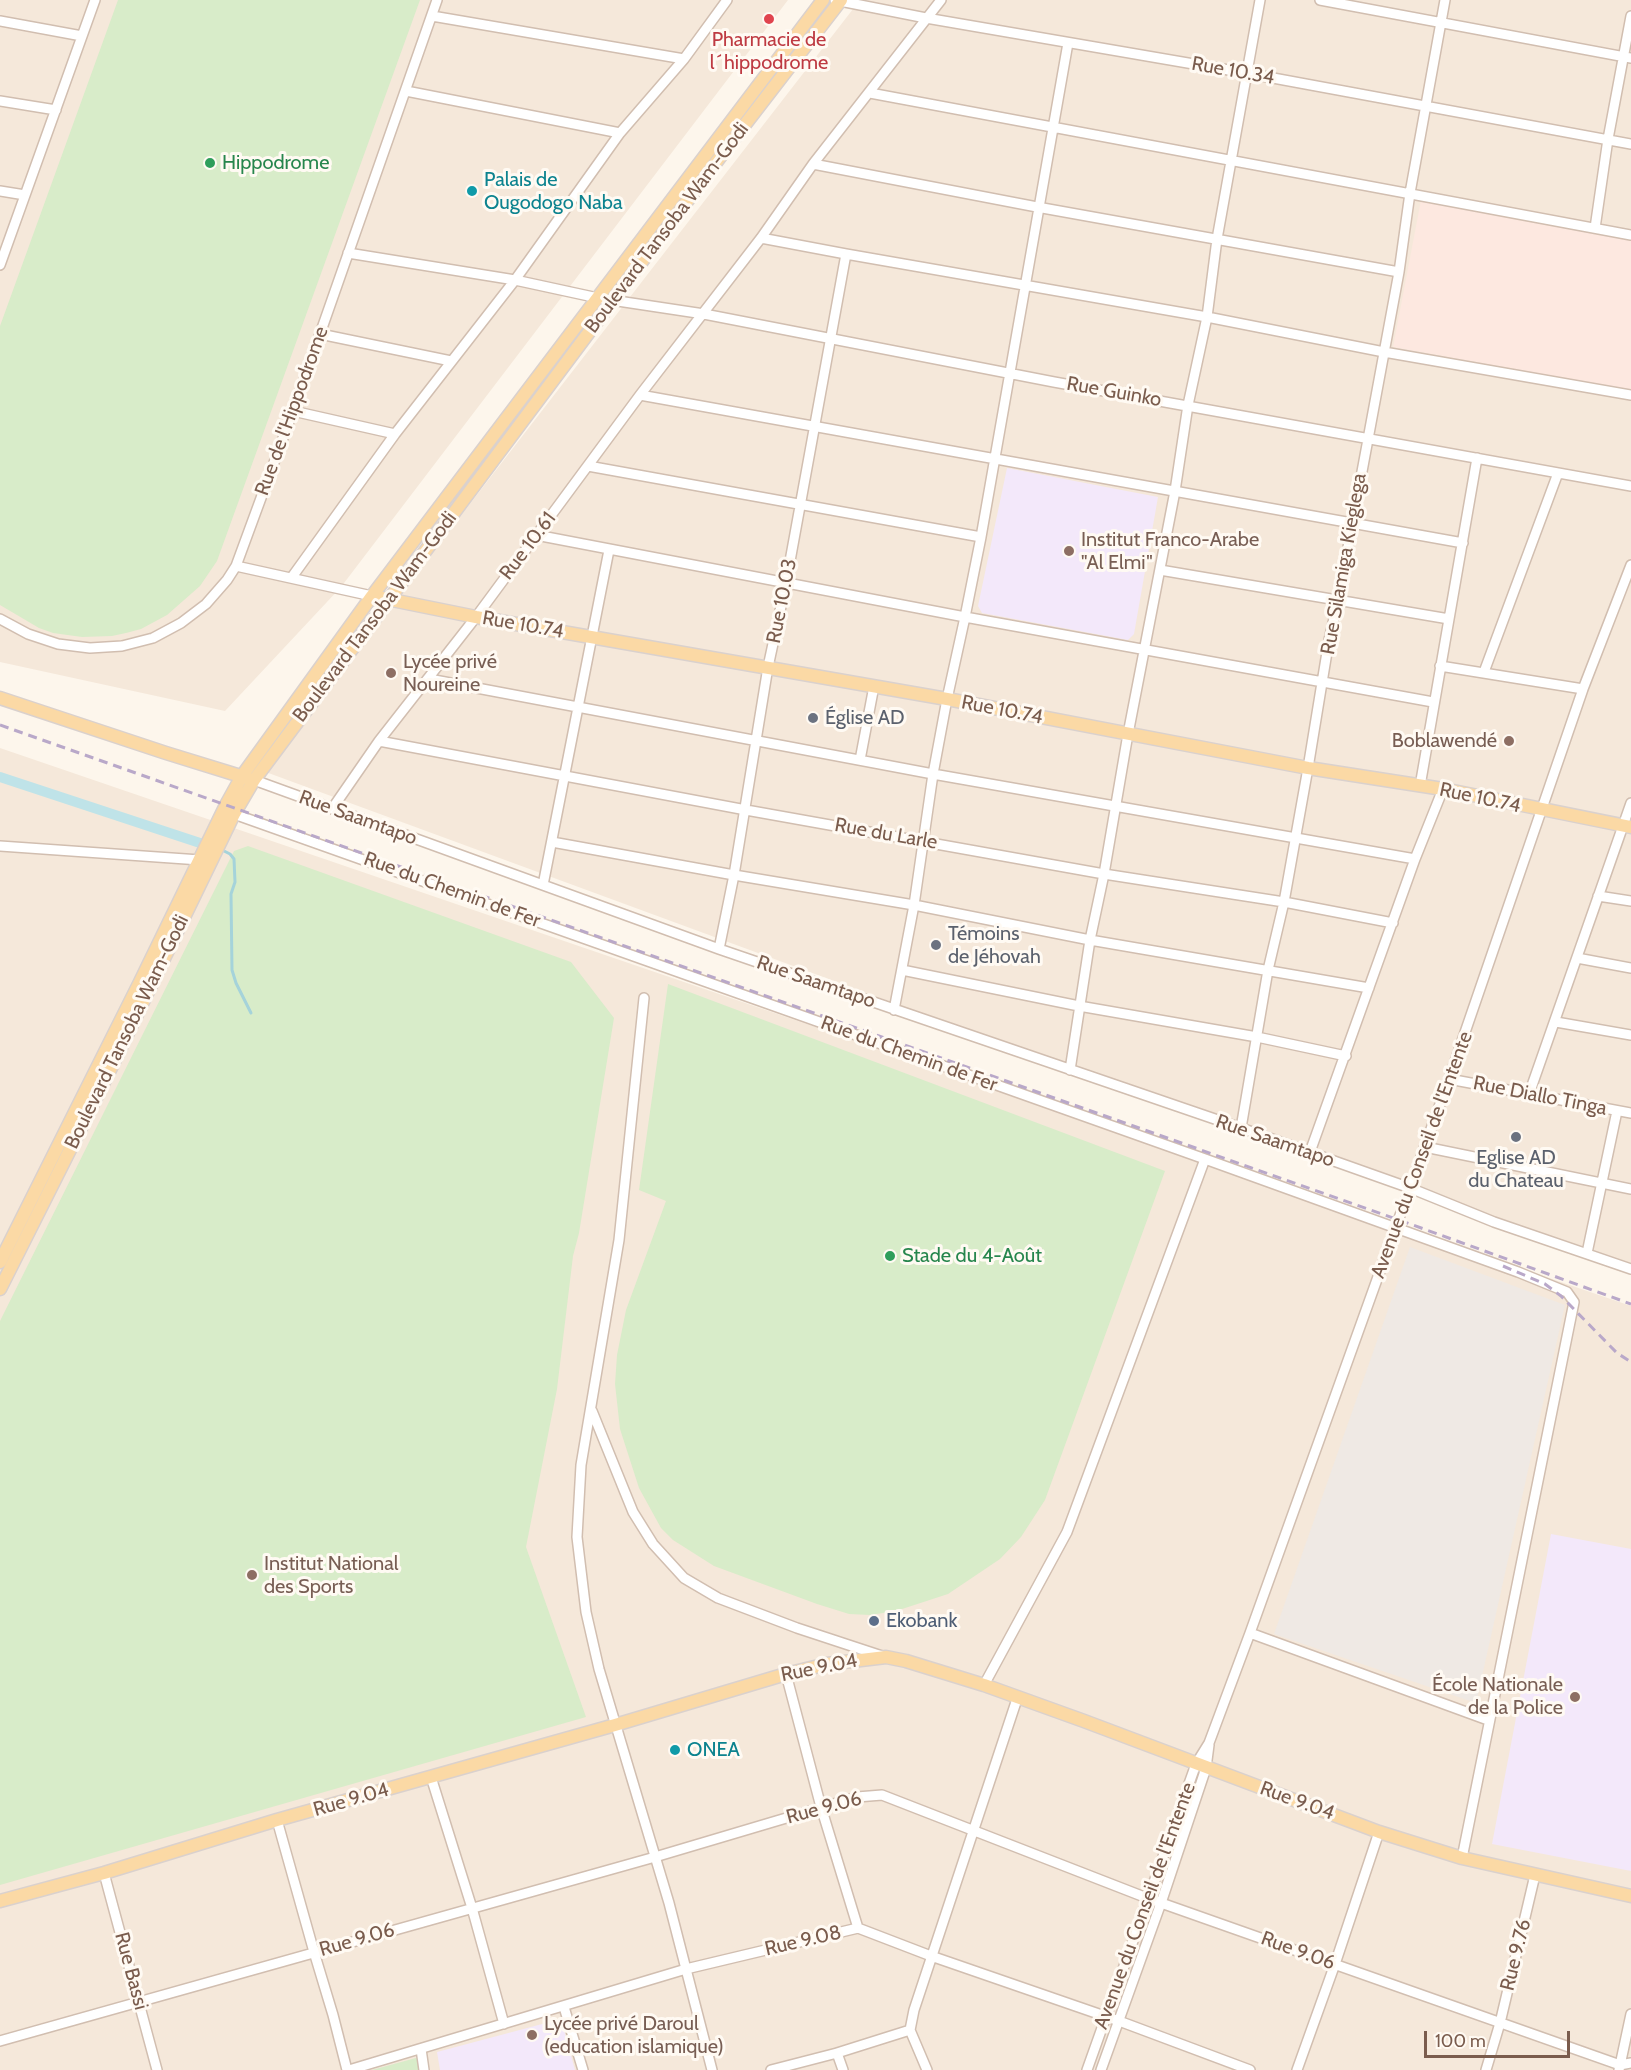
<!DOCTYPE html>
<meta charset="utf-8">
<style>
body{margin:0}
#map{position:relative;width:1631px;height:2070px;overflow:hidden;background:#fdf6ec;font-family:Cabin,sans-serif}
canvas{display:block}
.scale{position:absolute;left:1424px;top:2031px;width:146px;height:27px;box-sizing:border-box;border:3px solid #7a5c4d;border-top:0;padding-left:8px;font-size:18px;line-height:21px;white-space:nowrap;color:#7a5c4d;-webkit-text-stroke:4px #fffaf3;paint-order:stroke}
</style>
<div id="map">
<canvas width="1631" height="2070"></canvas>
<div class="scale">100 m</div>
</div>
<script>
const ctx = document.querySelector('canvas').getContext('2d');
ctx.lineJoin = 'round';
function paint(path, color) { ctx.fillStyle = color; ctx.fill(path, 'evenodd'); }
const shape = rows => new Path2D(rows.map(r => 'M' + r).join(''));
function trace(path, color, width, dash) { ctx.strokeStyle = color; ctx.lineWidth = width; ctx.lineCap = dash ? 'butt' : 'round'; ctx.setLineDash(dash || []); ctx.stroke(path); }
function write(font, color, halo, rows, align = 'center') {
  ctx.font = font + ' Cabin,sans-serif'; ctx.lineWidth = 6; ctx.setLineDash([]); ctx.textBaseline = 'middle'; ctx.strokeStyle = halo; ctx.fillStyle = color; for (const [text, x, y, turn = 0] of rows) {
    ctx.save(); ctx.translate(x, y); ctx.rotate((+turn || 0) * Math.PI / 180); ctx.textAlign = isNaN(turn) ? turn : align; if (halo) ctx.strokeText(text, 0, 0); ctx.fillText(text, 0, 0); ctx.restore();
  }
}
const residential = shape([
 [0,0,788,0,341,587,225,711,0,662],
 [860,0,1631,0,1631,1274,263,771],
 [0,748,1631,1306,1631,2070,0,2070]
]);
const commercial = shape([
 [1421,200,1631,238,1631,390,1393,347]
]);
const industrial = shape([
 [1410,1247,1565,1305,1476,1703,1274,1634]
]);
const education = shape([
 [1007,468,1158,497,1134,634,1128,640,982,613,978,606],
 [1551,1534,1631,1549,1631,1871,1492,1844],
 [561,2019,575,2070,440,2070,437,2052]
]);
const green = shape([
 [118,0,420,0,217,561,200,586,167,615,141,629,126,633,112,636,82,637,53,633,39,628,0,605,0,326],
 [248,846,571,962,614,1018,579,1233,573,1256,557,1389,526,1547,586,1717,0,1885,0,1321,234,851],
 [668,984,1165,1171,1045,1500,1021,1537,1000,1559,948,1594,896,1611,870,1615,849,1614,817,1604,714,1566,673,1540,661,1528,639,1488,620,1429,615,1384,617,1355,626,1310,666,1201,639,1190],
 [423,2056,425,2070,372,2070]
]);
const stream = shape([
 [224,851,230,854,234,859,235,882,231,894,232,970,236,983,251,1013]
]);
const canal = shape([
 [0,777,200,843]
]);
const minor = shape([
 [835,0,926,18,1246,73,1631,144],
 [1320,0,1631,58],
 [432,16,684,59],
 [0,21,82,36],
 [406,91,620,133],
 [870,93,1631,235],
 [0,101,56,110],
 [813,164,1037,207,1399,272],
 [0,191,25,195],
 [1595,228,1608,139,1631,16],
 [761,238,846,254,1207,317,1384,352,1631,395],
 [348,253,515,280,598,298,704,314,1054,382,1631,486],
 [0,265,95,0],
 [320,334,451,361],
 [640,395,1463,543],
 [293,411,395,434],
 [588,466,981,537],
 [536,535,965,617,1433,702],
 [236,566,372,596],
 [1160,570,1449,619],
 [292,577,395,434,515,280,620,133,684,59,727,0],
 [0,619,28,634,58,644,90,648,122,646,153,638,181,623,206,604,227,580,236,566,293,411,437,0],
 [1440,666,1583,689],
 [1484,672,1558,473],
 [429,679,933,774,1415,859],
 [379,741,746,810,1104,874,1284,902,1393,923],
 [860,760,874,686],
 [254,780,719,949,1241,1128,1410,1188,1494,1222,1631,1269],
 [1420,786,1477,458],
 [332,809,379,741,476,617,640,395,761,238,813,164,941,0],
 [234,814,1205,1159,1518,1272,1567,1292,1574,1302,1573,1307,1462,1858],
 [552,842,734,875,914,905,1090,940,1369,988],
 [0,846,200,860],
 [543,885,609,550],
 [1598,896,1631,901],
 [719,949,734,875,768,667,786,583,846,254],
 [1577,958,1631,968],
 [902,970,1079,1006,1257,1037,1346,1056],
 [644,998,619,1240,581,1465,577,1537,586,1612,599,1669,669,1903,712,2070],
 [894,1010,914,905,933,774,947,699,965,617,981,537,1068,43],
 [1556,1022,1631,1035],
 [1070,1070,1090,940,1104,874,1128,734,1175,491,1188,405,1207,317,1217,239,1260,0],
 [1449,1079,1631,1113],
 [1529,1094,1631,803],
 [1241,1128,1268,970,1284,902,1308,768,1329,640,1338,601,1399,272,1410,193,1445,0],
 [1425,1147,1631,1189],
 [1310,1152,1415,859,1443,789],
 [1587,1253,1617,1111],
 [592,1411,633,1512,653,1544,684,1578,718,1598,797,1628,882,1656],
 [1250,1633,1488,1720],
 [786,1674,821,1807,858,1928],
 [984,1685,1067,1532,1205,1159],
 [431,1777,472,1908,504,2024],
 [277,1820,314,1952,333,2015,347,2070],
 [104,1873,157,2070],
 [564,2007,583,2070],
 [0,2041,655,1857,857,1797,882,1795,1147,1898,1620,2065,1631,2063],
 [421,2049,424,2070],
 [837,2053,843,2070],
 [349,2070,686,1969,858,1928,931,1956,1119,2021,1250,2070],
 [771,2070,837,2053,910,2030],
 [927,2070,910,2030,914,2010,1017,1699],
 [1087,2070,1196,1764,1209,1743,1250,1633,1449,1079,1583,689,1631,565],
 [1101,2070,1161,1903,1206,1768,1209,1745],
 [1297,2070,1335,1964,1379,1832],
 [1486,2070,1500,2023,1535,1875],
 [1619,2070,1631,2014]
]);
const major = shape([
 [382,598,476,617,947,699,1308,768,1443,789,1631,827],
 [0,698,166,753,247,778],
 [0,1262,140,982,226,805,242,776,372,596,823,0],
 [0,1289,109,1072,234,814,254,780,726,149,841,0],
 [0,1901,104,1873,277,1820,615,1725,786,1674,827,1664,886,1657,906,1661,984,1685,1084,1721,1379,1832,1462,1858,1631,1896]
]);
const rail = shape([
 [0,725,1399,1220,1631,1304],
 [1503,1266,1545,1284,1561,1296,1617,1353,1631,1362]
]);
const markers = [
 [769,19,6,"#e0444e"],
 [210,163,6,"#2e9e5b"],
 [472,191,6,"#0f9aa8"],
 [1069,551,6,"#8d6e63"],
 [391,673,6,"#8d6e63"],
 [813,718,6,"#6b7280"],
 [1509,741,6,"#8d6e63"],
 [936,945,6,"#6b7280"],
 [1516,1137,6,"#6b7280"],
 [890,1256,6,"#2e9e5b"],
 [252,1575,6,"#8d6e63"],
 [874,1621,6,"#5c6f8a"],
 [1575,1697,6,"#8d6e63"],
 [675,1750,6,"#0f9aa8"],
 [532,2035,6,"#8d6e63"]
];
const healthNames = [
 ["Pharmacie de",769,40],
 ["l´hippodrome",769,63]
];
const streetNames = [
 ["Rue 10.34",1233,71,10],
 ["Boulevard Tansoba Wam-Godi",667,228,-53],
 ["Rue Guinko",1114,392,10],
 ["Rue de l'Hippodrome",292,411,-70],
 ["Rue 10.61",528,546,-53],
 ["Rue Silamiga Kieglega",1344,564,-80],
 ["Rue 10.03",782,601,-79],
 ["Boulevard Tansoba Wam-Godi",375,617,-53],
 ["Rue 10.74",523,625,10],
 ["Rue 10.74",1002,710,11],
 ["Rue 10.74",1480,798,12],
 ["Rue Saamtapo",358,818,20],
 ["Rue du Larle",886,834,10],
 ["Rue du Chemin de Fer",452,890,20],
 ["Rue Saamtapo",816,982,19],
 ["Boulevard Tansoba Wam-Godi",127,1032,-64],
 ["Rue du Chemin de Fer",909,1054,20],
 ["Rue Diallo Tinga",1540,1096,11],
 ["Rue Saamtapo",1275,1141,19],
 ["Avenue du Conseil de l'Entente",1422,1155,-70],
 ["Rue 9.04",819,1668,-11],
 ["Rue 9.04",351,1800,-16],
 ["Rue 9.04",1297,1801,20],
 ["Rue 9.06",824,1808,-15],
 ["Avenue du Conseil de l'Entente",1145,1906,-70],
 ["Rue 9.06",357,1940,-16],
 ["Rue 9.08",803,1941,-13],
 ["Rue 9.06",1298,1951,20],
 ["Rue 9.76",1516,1955,-76],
 ["Rue Bassi",131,1971,75]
];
const leisureNames = [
 ["Hippodrome",222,163],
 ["Stade du 4-Août",902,1256]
];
const cultureNames = [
 ["Palais de",484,180],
 ["Ougodogo Naba",484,203],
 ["ONEA",687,1750]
];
const educationNames = [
 ["Institut Franco-Arabe",1081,540],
 ["\"Al Elmi\"",1081,563],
 ["Lycée privé",403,662],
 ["Noureine",403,685],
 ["Boblawendé",1497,741,"right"],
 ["Institut National",264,1564],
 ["des Sports",264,1587],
 ["École Nationale",1563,1685,"right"],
 ["de la Police",1563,1708,"right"],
 ["Lycée privé Daroul",544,2024],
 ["(education islamique)",544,2047]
];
const worshipNames = [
 ["Église AD",825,718],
 ["Témoins",948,934],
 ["de Jéhovah",948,957],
 ["Eglise AD",1516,1158,"center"],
 ["du Chateau",1516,1181,"center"]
];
const serviceNames = [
 ["Ekobank",886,1621]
];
paint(residential, '#f5e8da');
paint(commercial, '#fde8e0');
paint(industrial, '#efe9e4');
paint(education, '#f3e8fa');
paint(green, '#d8ecc9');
trace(stream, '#a5d3da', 3);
trace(canal, '#bfe3e8', 10);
trace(minor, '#d1beb0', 12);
trace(major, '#dad1cd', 15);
trace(minor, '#fff', 9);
trace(major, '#fbd9a5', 12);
trace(rail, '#b9a8c9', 3, [9, 6]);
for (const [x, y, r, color] of markers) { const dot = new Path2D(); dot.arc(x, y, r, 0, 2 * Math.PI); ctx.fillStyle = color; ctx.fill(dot); trace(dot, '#fffaf3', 2); }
write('20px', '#be3a42', '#fffaf3', healthNames);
write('20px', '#7a5c4d', '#fffaf3', streetNames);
write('20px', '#27864d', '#fffaf3', leisureNames, 'left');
write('20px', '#0d838f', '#fffaf3', cultureNames, 'left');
write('20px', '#785e54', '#fffaf3', educationNames, 'left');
write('20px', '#5b616d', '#fffaf3', worshipNames, 'left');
write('20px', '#4e5e75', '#fffaf3', serviceNames, 'left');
</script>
